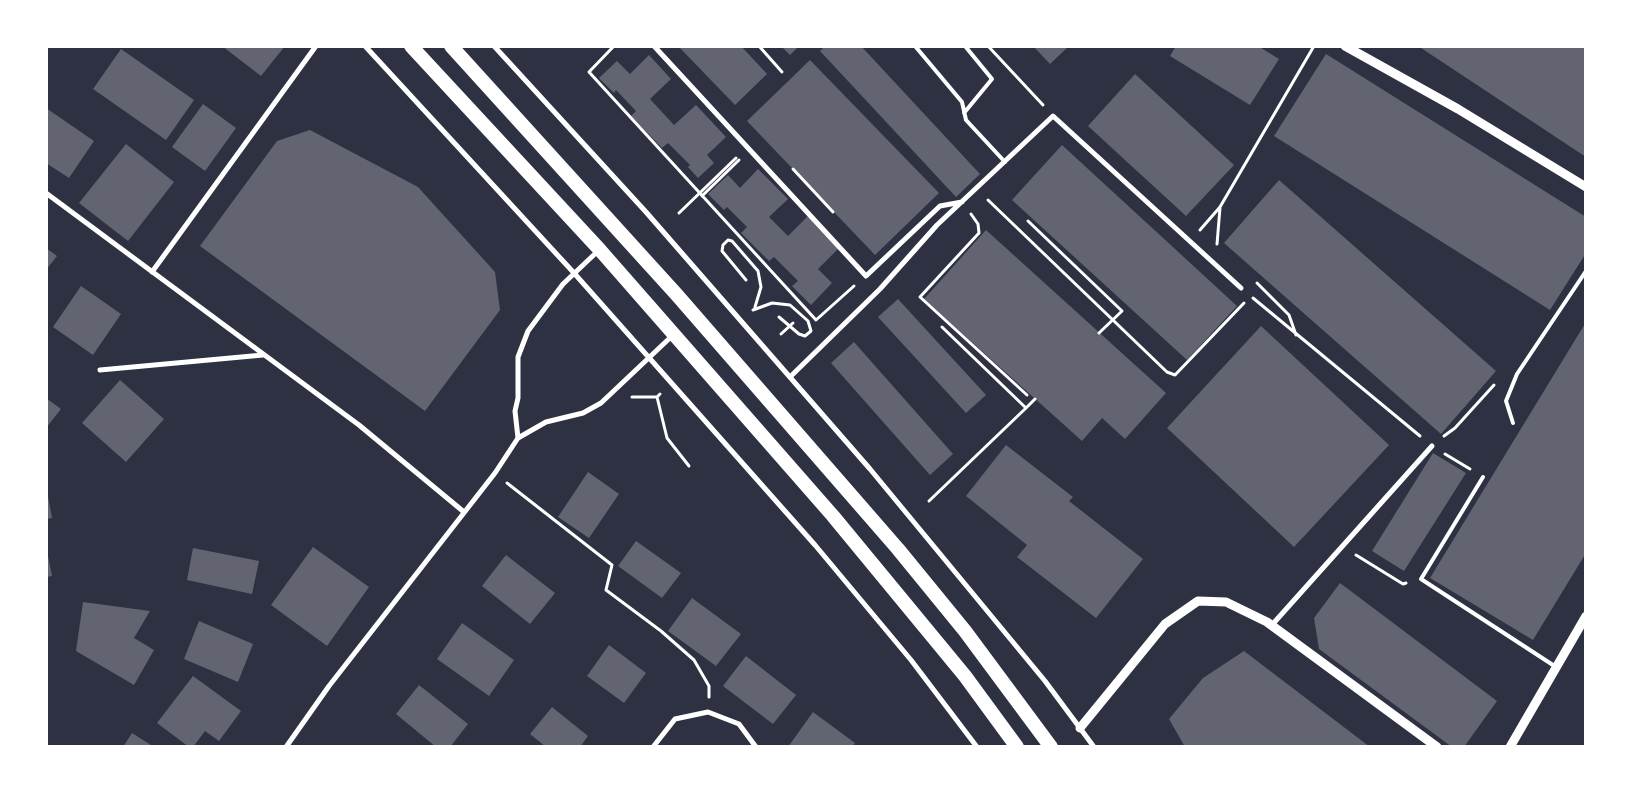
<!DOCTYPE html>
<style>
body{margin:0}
#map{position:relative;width:1632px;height:793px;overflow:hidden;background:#2d3142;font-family:"Asap Condensed",sans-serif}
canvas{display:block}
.frame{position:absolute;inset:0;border:48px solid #fff;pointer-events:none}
</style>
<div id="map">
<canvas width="1632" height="793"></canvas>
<div class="frame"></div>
</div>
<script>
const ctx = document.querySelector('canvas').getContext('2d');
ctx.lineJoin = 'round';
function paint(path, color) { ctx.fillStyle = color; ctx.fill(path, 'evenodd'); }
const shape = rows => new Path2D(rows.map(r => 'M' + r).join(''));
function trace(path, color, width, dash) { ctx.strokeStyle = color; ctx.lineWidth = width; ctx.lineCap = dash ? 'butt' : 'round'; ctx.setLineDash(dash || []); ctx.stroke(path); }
const building = shape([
 [222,46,285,46,261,76],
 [678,46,741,46,767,74,735,105],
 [781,46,799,46,790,55],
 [825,46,861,46,980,174,956,197,820,51],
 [1033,46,1069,46,1050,64],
 [1176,46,1258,46,1279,59,1250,105,1170,56],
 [1418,46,1586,46,1586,157],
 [121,49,194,100,166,140,93,89],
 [1326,54,1586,217,1586,253,1550,310,1274,136],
 [649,55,671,79,650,99,674,125,696,105,726,137,707,155,714,163,698,178,688,167,690,165,668,143,662,148,631,116,636,111,616,90,614,93,599,78,617,61,630,74],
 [810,60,939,193,875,255,747,121],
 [1135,74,1234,165,1186,216,1088,126],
 [203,104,236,128,205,171,172,147],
 [46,108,94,141,69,178,46,163],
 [310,130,418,187,495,272,500,310,425,411,200,246,277,141],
 [126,144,174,182,128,241,79,203],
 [1062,145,1237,306,1187,360,1012,200],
 [758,169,788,199,769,217,788,236,808,216,839,248,818,269,832,283,811,305,792,286,798,281,774,257,769,261,741,233,747,227,727,207,724,210,708,194,728,175,740,188],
 [1279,180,1496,371,1441,434,1224,243],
 [986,230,1166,393,1125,439,1102,418,1082,441,924,299],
 [46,248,57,256,46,270],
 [81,286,121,314,93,355,53,327],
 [898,299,986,395,966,413,878,317],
 [1586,322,1586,553,1533,640,1430,578],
 [1261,326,1389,445,1294,547,1167,428],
 [854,342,953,454,930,475,831,363],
 [120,380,164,419,126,462,82,423],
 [46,398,61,409,46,428],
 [1006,445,1073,497,1069,501,1143,559,1096,618,1017,557,1027,545,966,496],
 [1433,453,1466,473,1404,571,1372,551],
 [588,472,619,494,589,538,558,517],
 [46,485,52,518,46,519],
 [636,541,681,573,662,598,618,566],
 [46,546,52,576,46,577],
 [313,547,369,587,327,646,271,605],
 [193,548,259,561,252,594,187,580],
 [506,555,555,593,530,624,482,586],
 [1340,583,1497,701,1464,747,1452,747,1319,649,1314,618],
 [692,598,741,634,716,666,668,631],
 [83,602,150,611,134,638,154,650,134,685,76,651],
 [199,621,253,644,238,682,184,659],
 [462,623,514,660,489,696,437,659],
 [609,645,646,673,624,703,587,676],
 [1244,651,1370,747,1185,747,1169,719,1203,678],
 [746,656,796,695,773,724,723,686],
 [193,676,241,711,219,741,205,731,193,747,189,747,157,723],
 [419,685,468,724,450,747,436,747,396,714],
 [552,707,588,736,580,747,546,747,530,734],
 [813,712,855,743,852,747,788,747],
 [132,733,154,747,123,747]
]);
const path = shape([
 [614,46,589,72,816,320,854,286],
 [759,46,782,72],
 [988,46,1043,105],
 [793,169,833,212],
 [702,196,739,160],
 [988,200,1167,372,1175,375,1244,303],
 [679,213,736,158],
 [971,214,978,224,979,233,920,297,1027,395],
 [1028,221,1122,311,1099,333],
 [1200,230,1220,207,1314,46],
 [1217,244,1220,208],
 [746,280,722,251,723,245,728,240,732,241,758,271,761,287,755,307],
 [1257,283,1289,315,1296,335],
 [1253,298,1420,436],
 [753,310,772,303,790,305,808,321,811,331,805,336,799,334,779,317],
 [781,334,793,323],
 [632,397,657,397,660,394],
 [657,397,667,438,689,466],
 [1026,408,1035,399],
 [1444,436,1455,428,1494,385],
 [1445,454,1470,469],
 [507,483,612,565,606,590,661,631,694,660,709,686,709,697],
 [929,501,1026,408,942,327],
 [1356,555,1403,584,1406,583]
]);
const service = shape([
 [915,46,962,102,966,120,1005,162],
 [964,113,992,79,965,46],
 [1513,423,1506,401,1517,374,1586,271],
 [1483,477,1421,579,1556,667]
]);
const minor = shape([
 [365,46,574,273,815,545,911,660,977,747],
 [494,46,646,212,870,469,1045,681,1094,747],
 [654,46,866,276,940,206,962,202],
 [46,193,359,425,464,512],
 [152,272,316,46],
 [100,370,263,355],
 [790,377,880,289,937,225,1053,116,1241,288],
 [518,438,515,411,518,398,518,357,528,331,563,284,599,250],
 [1271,626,1432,446],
 [286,747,329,686,495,473,518,438,546,422,583,413,601,403,673,335],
 [653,747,675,719,708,712,739,724,756,747]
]);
const tertiary = shape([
 [1345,46,1458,109,1586,187],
 [1080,728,1165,624,1198,601,1226,602,1267,622,1437,747],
 [1510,747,1586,616]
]);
const trunk = shape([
 [411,46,600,250,833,516,965,676,1017,747],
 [451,46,677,295,898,549,965,631,1051,747]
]);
paint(building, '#626471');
trace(path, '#fff', 3);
trace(service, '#fff', 4);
trace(minor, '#fff', 5);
trace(tertiary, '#fff', 9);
trace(trunk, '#fff', 14);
</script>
